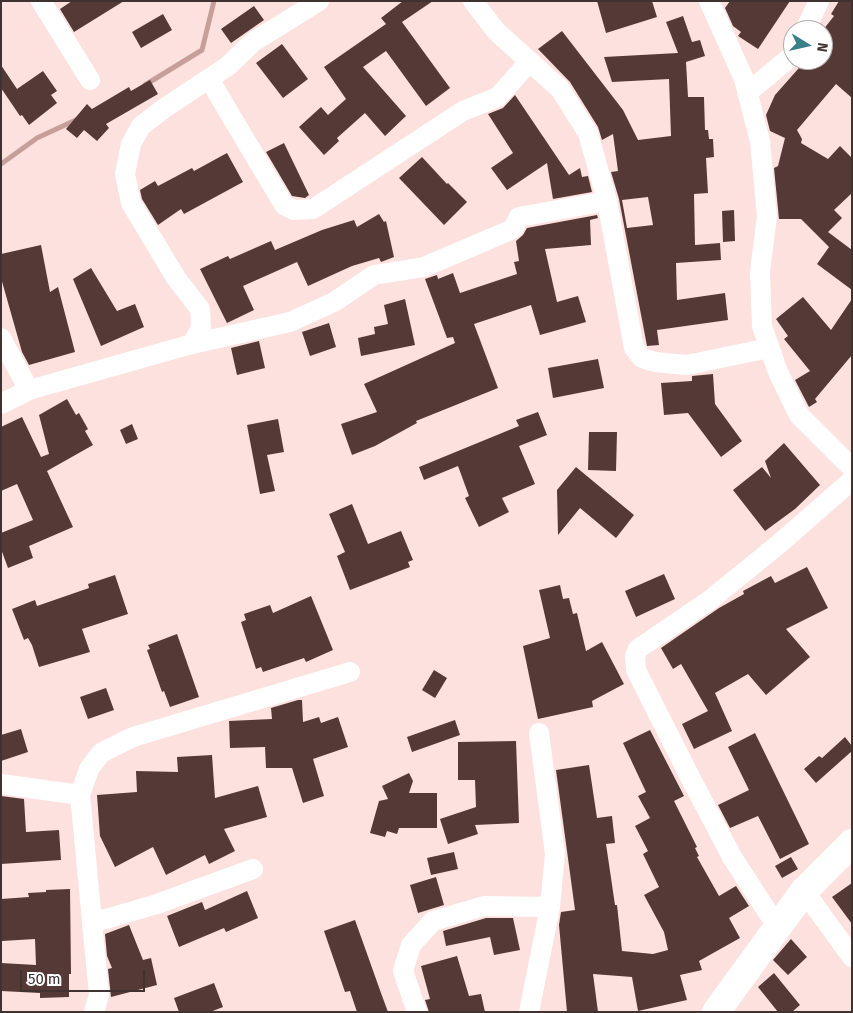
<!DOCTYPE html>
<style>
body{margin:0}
#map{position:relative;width:853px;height:1013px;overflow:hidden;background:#fde1de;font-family:"Fira Sans",sans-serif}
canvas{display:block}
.frame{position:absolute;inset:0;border:2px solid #3f3230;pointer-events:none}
.north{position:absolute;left:783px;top:20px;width:50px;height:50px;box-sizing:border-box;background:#fff;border:1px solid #b2adac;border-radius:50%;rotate:99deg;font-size:14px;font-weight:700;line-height:20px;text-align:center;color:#3f3230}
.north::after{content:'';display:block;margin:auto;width:18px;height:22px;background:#398088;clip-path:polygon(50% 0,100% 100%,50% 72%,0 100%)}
.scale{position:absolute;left:20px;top:970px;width:125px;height:22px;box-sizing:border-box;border:2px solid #3f3230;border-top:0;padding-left:6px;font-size:15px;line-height:18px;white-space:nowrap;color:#3f3230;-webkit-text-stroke:4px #fff;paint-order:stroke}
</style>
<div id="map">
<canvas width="853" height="1013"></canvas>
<div class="frame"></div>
<div class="north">N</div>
<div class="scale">50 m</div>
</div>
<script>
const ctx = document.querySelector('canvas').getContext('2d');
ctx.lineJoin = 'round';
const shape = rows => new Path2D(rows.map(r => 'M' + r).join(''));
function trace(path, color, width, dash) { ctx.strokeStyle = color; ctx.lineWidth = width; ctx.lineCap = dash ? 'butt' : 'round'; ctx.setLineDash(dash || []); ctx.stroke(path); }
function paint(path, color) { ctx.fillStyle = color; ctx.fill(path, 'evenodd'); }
const stream = shape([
 [145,85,202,50,214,1],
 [1,164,37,138,78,119]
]);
const building = shape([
 [72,1,124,1,74,32,60,9],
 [403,1,433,1,402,22,450,88,426,106,386,51,363,67,406,116,385,136,365,113,337,138,339,141,324,155,299,127,321,107,328,115,346,99,324,67,386,24,381,18],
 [597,1,652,1,657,17,606,33],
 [730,1,790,1,758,49,738,36,741,32,733,26,725,8],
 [839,1,852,1,852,98,836,84,797,130,802,139,801,143,828,159,840,146,852,158,852,193,834,210,842,218,828,232,852,250,852,290,817,264,829,247,801,219,779,219,774,168,778,166,785,138,770,131,766,115,775,95,806,60,823,60,823,30,834,16,831,14],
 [254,6,264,20,231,43,221,29],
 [163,14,172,30,141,48,132,32],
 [683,16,692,42,700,40,705,56,686,62,688,97,704,97,705,130,708,130,709,139,713,139,714,157,706,158,708,193,694,194,695,245,720,243,721,260,676,263,677,300,725,293,728,320,657,330,659,345,647,346,619,199,611,172,618,171,613,134,602,140,598,127,570,82,538,49,562,31,623,110,638,140,671,136,669,79,612,82,604,57,678,53,666,22],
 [648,197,653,225,627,228,622,200],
 [282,44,308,79,283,98,256,63],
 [1,65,17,89,43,71,57,91,51,95,57,103,29,125,22,115,20,116,1,88],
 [150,80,158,94,106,124,109,128,97,141,84,130,77,138,66,129,87,104,92,109,129,87,131,91],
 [515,95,569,175,580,168,582,177,588,176,592,192,553,199,547,163,507,190,491,168,513,153,488,114,503,108],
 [284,143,309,195,305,198,292,196,266,152],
 [227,153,243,182,184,214,181,209,158,225,142,199,140,190,155,181,158,186,192,168,194,171],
 [422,157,447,184,448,183,467,202,444,225,399,178],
 [734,210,735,241,723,242,722,211],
 [379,214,384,222,386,221,394,257,381,262,379,258,352,266,308,286,297,262,243,286,254,310,227,323,200,269,228,256,230,259,271,241,275,250,322,230,354,220,357,227],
 [597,215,598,218,590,220,591,245,545,249,557,302,578,296,586,322,540,335,531,305,474,324,498,388,416,421,417,423,375,446,352,455,341,424,377,412,364,384,455,343,453,337,447,338,425,279,437,275,438,279,453,273,460,293,517,274,514,262,519,261,516,241,523,235,527,228],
 [41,245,50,292,58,287,75,352,29,365,22,352,1,278,1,254],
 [91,268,117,311,135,304,144,327,101,346,73,279],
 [803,297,831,330,852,299,852,355,815,399,817,402,809,407,795,380,810,371,784,339,788,336,776,319],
 [405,299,415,345,361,356,358,338,375,334,374,327,388,324,384,305],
 [329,323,336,347,310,356,302,332],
 [259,341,265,368,237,375,231,348],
 [598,359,604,388,553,398,548,368],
 [713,374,715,404,742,441,721,457,688,413,664,415,661,383,692,381,692,376],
 [67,399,76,415,79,413,88,429,85,431,93,445,47,471,73,527,29,546,33,558,8,568,1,549,1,533,33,520,17,484,1,491,1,427,22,417,41,457,49,454,39,415],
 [538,412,547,435,519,446,535,484,502,498,509,512,479,527,465,498,469,496,458,466,424,480,419,467,519,426,516,420],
 [278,419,284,452,267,455,275,491,260,494,247,425],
 [132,424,138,439,126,444,120,430],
 [589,432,617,432,616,471,588,470],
 [784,443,820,485,795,509,765,531,733,490,762,467,771,478,765,461],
 [576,467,634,515,616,538,580,508,558,535,557,490],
 [352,504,368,544,401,531,413,560,408,562,410,567,350,590,337,556,345,552,329,514],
 [807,567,828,608,786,629,810,657,766,695,748,674,715,693,732,731,694,749,682,724,708,711,681,664,673,669,661,648,719,608,744,594,743,591,771,576,775,583],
 [664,574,675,599,636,617,625,591],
 [115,575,128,614,82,629,90,652,39,667,32,645,28,638,24,640,12,609,35,600,37,606,89,588,88,584],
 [560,585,563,599,569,598,573,614,577,613,586,651,602,642,624,684,592,701,593,707,538,719,523,646,550,638,539,590],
 [311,596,333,650,306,662,304,658,263,672,261,667,256,669,241,622,246,620,244,614,270,605,273,613],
 [177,634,199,697,170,707,164,691,162,692,147,650,150,649,148,645],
 [434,670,447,678,435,698,422,690],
 [106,688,114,710,88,719,80,697],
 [298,700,302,700,303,722,319,717,321,723,338,717,348,747,313,759,324,796,303,803,292,768,266,768,265,747,230,748,229,721,272,719,271,708],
 [455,720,460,735,412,752,407,737],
 [21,729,28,752,1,761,1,735],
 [650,730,684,796,674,801,697,847,695,848,699,856,697,857,719,896,736,886,749,906,729,918,740,938,699,961,702,970,680,975,687,1000,638,1011,632,977,593,974,598,1012,567,1012,559,925,561,912,575,910,556,770,589,765,597,818,612,816,615,843,606,844,615,905,617,905,622,951,653,954,668,950,664,932,644,895,659,887,643,854,648,851,635,826,650,818,638,796,646,792,623,743],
 [755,733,809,844,780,859,758,816,730,828,718,805,749,790,728,747],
 [845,737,852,746,852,751,816,783,804,769,819,756,822,758],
 [516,741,519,823,475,825,478,834,448,844,440,819,476,807,475,780,458,780,458,742],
 [212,755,215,798,258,786,267,817,224,829,235,851,209,864,205,855,166,875,153,847,115,867,100,836,97,795,137,792,136,771,178,772,177,757],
 [409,773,413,781,409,793,437,793,437,828,399,828,397,834,387,831,385,837,370,833,379,801,388,799,382,786],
 [1,796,24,799,26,832,59,830,61,860,1,864],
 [454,852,458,869,431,875,427,858],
 [791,857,798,869,782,878,775,866],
 [436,877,444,905,418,913,410,885],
 [852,883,852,924,832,897],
 [70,889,71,974,69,974,69,997,40,998,40,993,1,991,1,963,36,965,35,939,2,941,1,899,29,897,28,893,46,892,46,890],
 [247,891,258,918,226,932,224,928,179,947,167,916,202,902,205,910],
 [486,918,513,918,520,950,494,955,490,937,446,946,443,931],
 [355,920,381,993,388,1012,357,1012,350,991,345,992,324,931],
 [129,925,143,960,151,958,157,985,111,997,108,969,112,968,107,956,105,934],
 [791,939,807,957,788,975,773,960],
 [457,956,469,996,481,994,485,1012,429,1012,425,1000,430,999,421,966],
 [774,973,800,1005,792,1012,778,1012,758,987],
 [214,983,223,1007,210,1012,179,1012,174,998]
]);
const street = shape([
 [41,1,90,80],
 [473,1,496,31,560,89,588,133,607,201,634,348,642,358,655,362,687,365,769,348],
 [709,1,744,79,760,141,767,217,760,271,762,326,778,372,799,415,852,468],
 [805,30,819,1],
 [209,79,284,205,294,210,313,209,463,111,498,97,530,61],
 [747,93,793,55],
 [1,338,29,390],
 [192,344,201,328,200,309,176,278,131,203,125,174,131,144,141,126,166,107,228,66,253,42,319,1],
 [1,404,29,390,192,344,290,322,334,302,374,275,424,267,513,229,519,217,607,201],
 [1,784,80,795],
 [804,891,852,957],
 [92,923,157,904,253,869],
 [778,928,732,857,691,779,636,670,635,656,638,649,710,600,779,544,852,480],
 [94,1012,99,995,80,795,89,769,101,753,133,737,350,672],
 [417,1012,403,971,411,945,433,921,484,906,550,907],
 [529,1012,550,907,555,854,539,733]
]);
const secondary = shape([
 [716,1012,804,891,852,843]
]);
trace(stream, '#c69f9b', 5);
paint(building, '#553937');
trace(street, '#fff', 20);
trace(secondary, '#fff', 28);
</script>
